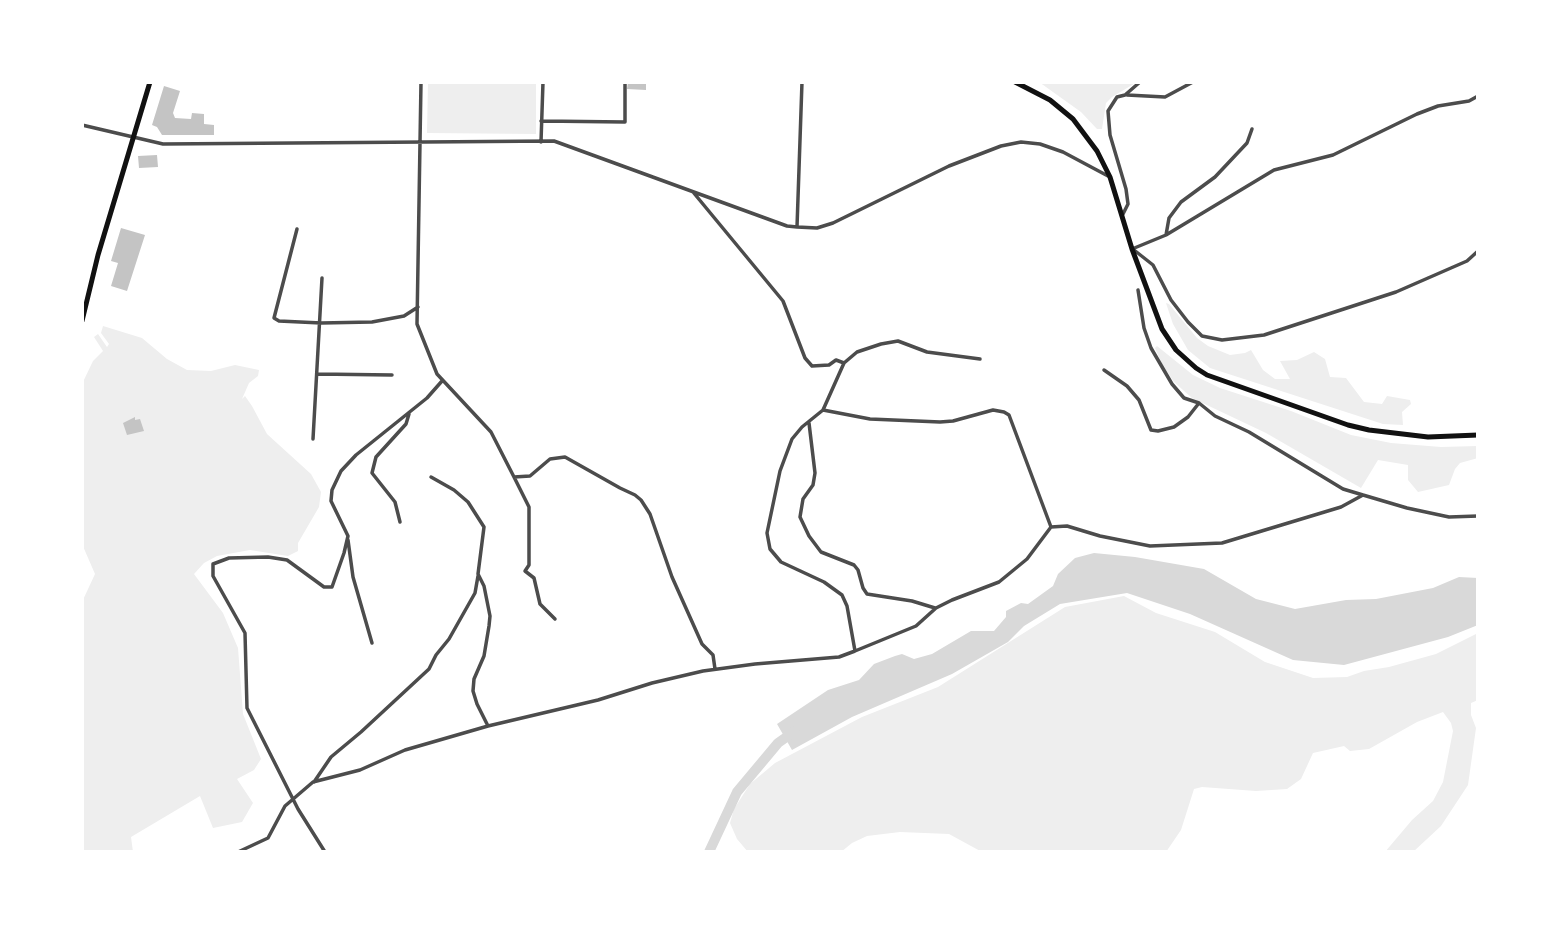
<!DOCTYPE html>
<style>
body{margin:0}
#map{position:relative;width:1560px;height:934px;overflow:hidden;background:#fff;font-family:"IBM Plex Sans",sans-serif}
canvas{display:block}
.frame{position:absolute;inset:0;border:84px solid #fff;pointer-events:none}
</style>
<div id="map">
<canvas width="1560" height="934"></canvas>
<div class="frame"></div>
</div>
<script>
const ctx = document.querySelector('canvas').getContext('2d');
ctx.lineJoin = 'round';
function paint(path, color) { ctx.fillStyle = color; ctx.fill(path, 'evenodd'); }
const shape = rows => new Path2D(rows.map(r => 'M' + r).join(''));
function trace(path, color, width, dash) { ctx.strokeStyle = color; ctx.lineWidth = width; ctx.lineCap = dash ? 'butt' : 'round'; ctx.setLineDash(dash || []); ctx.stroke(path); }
const green = shape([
 [428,82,536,82,536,134,427,133],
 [1039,82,1137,82,1112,97,1106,103,1102,129,1097,129,1081,112],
 [1166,303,1169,304,1197,338,1208,346,1230,355,1245,353,1251,350,1263,370,1275,379,1290,379,1280,361,1297,360,1314,352,1325,359,1330,377,1346,378,1364,402,1382,404,1387,396,1410,400,1411,404,1402,412,1403,425,1383,424,1210,368,1188,350,1173,324],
 [103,326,142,338,167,359,187,370,211,371,235,365,259,370,258,376,249,383,242,399,245,396,252,406,267,434,311,474,321,492,319,507,298,543,298,551,288,556,250,550,217,556,204,563,194,574,223,613,238,648,243,714,261,759,254,770,237,779,253,803,242,822,213,828,200,796,131,837,133,852,82,852,82,602,95,574,82,544,82,384,93,361,103,351,94,337,98,334,107,347,109,344,101,333],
 [1157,346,1193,375,1220,388,1291,411,1351,435,1391,443,1441,447,1478,446,1478,458,1460,463,1455,469,1449,485,1418,492,1408,480,1408,465,1378,460,1361,488,1266,433,1192,398,1174,382,1162,364,1155,348],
 [1124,596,1156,613,1215,632,1265,662,1313,678,1347,677,1364,671,1389,667,1436,654,1478,633,1478,700,1471,703,1471,715,1476,728,1468,785,1441,826,1413,852,1385,852,1412,820,1433,801,1443,782,1453,731,1451,723,1443,712,1417,722,1369,749,1350,751,1344,746,1313,753,1301,779,1287,789,1256,791,1202,787,1194,789,1181,830,1166,852,982,852,949,834,900,832,867,836,852,843,841,852,748,852,737,839,730,823,734,809,750,784,775,763,862,717,938,687,1065,607]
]);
const water = shape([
 [1094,553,1135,557,1204,569,1256,599,1295,609,1346,600,1376,599,1433,588,1459,577,1478,578,1478,625,1448,637,1344,665,1293,660,1190,614,1127,593,1060,604,1024,626,1008,642,952,674,852,717,792,750,777,724,828,690,859,680,874,664,895,656,902,654,914,659,932,654,971,631,994,631,1006,617,1006,611,1021,603,1028,604,1053,586,1058,574,1075,558]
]);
const river = shape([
 [709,852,737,792,778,743,795,731]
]);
const building = shape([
 [628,82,646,82,646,90,627,89],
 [164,86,180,91,173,113,175,118,191,119,192,113,204,114,204,124,214,125,214,135,162,135,157,127,152,125],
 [157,155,158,167,139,168,138,156],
 [121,228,145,235,127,291,111,286,118,263,111,261],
 [135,417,135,420,140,419,144,431,127,435,123,423]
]);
const minor = shape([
 [421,82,417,324,437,374,491,432,514,477,530,476,550,459,565,457,620,488,635,495,641,500,650,514,672,577,702,644,713,655,715,669],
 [1127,95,1165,97,1193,82],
 [541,121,625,122,625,82],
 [82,125,163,144,554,141,787,226,797,227,817,228,833,223,949,166,1001,146,1021,142,1040,144,1063,152,1108,176],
 [541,142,543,82],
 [693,192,783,301,805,358,812,366,829,365,836,360,844,363,823,410,802,427,792,439,780,471,767,533,770,549,781,562,824,582,842,595,847,606,855,651],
 [1123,214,1128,204,1126,189,1110,135,1108,111,1117,97,1125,95,1140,82],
 [797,227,802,82],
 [297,229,274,318,279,321,321,323,372,322,404,316,418,307],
 [1166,235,1169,218,1181,202,1215,177,1247,143,1252,129],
 [1132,249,1166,235,1274,170,1333,155,1417,114,1438,106,1469,101,1478,96],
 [1134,250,1153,265,1171,300,1188,322,1202,336,1222,340,1264,335,1396,292,1467,261,1478,251],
 [1138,290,1144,328,1151,348,1172,384,1184,398,1199,403,1215,416,1249,432,1343,489,1363,495],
 [844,363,857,352,881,344,898,341,927,352,980,359],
 [1104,370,1127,386,1139,400,1151,430,1158,431,1174,427,1188,417,1199,403],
 [317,374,392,375],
 [823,410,870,419,940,422,953,421,993,410,1004,412,1009,415,1051,527],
 [809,423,815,473,813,485,803,499,800,517,809,536,821,552,854,565,858,570,863,588,867,594,912,601,935,608],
 [313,439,322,278],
 [431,477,454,490,468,502,484,527,478,574,484,586,490,616,489,626,484,656,474,679,473,691,477,704,488,726],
 [514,477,529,507,529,565,525,571,534,578,540,604,555,619],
 [400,522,395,502,372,473,376,457,406,424,409,414],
 [348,540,353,577,372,643],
 [314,782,331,757,361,732,429,669,436,655,449,639,475,593,478,576],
 [238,852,268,838,285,806,313,782,360,770,405,750,488,726,598,700,652,683,703,671,755,664,839,657,855,651,916,626,936,608,952,600,999,582,1027,559,1051,527,1067,526,1100,536,1150,546,1222,543,1341,507,1363,495,1407,508,1449,517,1478,516],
 [325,852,298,809,247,708,245,633,213,576,213,564,229,558,268,557,287,560,324,587,332,587,344,553,348,536,331,501,332,490,341,471,356,455,427,398,442,381]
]);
const secondary = shape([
 [1015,82,1050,100,1073,119,1097,151,1110,177,1132,249,1162,329,1176,350,1196,368,1207,375,1348,425,1369,430,1428,437,1478,435],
 [82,321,98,255,150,82]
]);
paint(green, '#eee');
paint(water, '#d9d9d9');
trace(river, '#d9d9d9', 10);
paint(building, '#c4c4c4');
trace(minor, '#4c4c4c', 3.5);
trace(secondary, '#111', 5);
</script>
